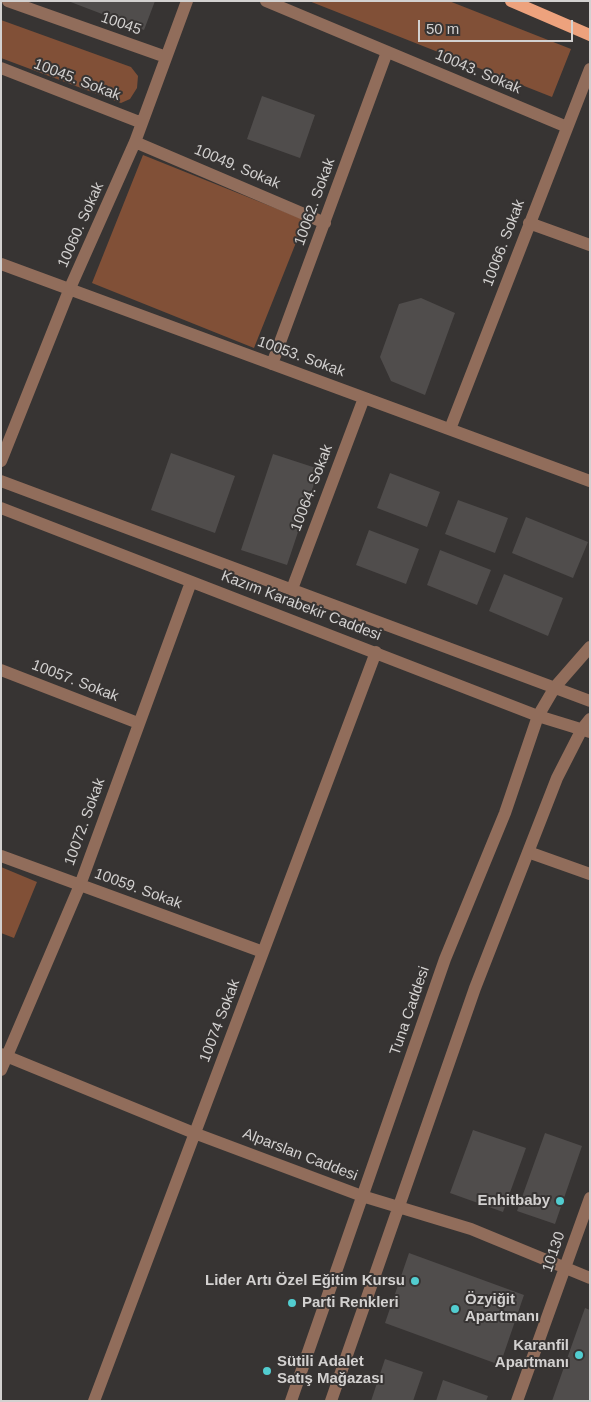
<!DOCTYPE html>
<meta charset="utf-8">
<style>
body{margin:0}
#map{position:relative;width:591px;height:1402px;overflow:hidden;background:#373433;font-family:Helvetica,sans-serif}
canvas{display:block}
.frame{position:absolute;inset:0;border:2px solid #d3d1d0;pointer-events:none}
.scale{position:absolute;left:418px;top:20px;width:155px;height:22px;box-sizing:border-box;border:2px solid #d3d1d0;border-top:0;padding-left:6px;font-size:15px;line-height:18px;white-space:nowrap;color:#d3d1d0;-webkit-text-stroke:4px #373433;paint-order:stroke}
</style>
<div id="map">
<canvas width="591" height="1402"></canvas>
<div class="frame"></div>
<div class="scale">50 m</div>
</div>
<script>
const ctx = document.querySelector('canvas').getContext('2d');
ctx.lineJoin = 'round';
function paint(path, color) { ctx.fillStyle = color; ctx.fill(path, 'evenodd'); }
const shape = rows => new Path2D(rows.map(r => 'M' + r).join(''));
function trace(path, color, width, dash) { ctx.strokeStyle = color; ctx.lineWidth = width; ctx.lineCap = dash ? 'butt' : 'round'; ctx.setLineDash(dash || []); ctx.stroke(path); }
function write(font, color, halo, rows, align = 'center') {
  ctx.font = font + ' Helvetica,sans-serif'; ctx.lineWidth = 4; ctx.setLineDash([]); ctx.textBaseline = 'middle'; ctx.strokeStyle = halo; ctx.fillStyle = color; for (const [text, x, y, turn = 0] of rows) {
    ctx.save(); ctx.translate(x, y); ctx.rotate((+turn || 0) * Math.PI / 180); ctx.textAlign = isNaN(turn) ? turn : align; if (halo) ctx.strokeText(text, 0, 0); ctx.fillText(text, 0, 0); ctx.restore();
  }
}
const green = shape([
 [309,1,449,1,571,49,552,97],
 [1,20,131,67,138,76,137,88,130,99,121,103,1,58],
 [143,155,305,220,254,348,92,283],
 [1,867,37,882,14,938,1,933]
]);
const building = shape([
 [68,1,155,1,144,30],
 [262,96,315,115,300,158,247,139],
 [421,298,455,313,425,395,391,381,380,357,399,304],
 [171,453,235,476,215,533,151,510],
 [273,454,319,469,287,565,241,550],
 [390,473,440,492,427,527,377,508],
 [458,500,508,518,495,553,445,534],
 [526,517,588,542,573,578,512,553],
 [369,530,419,549,406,584,356,565],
 [440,550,491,570,477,605,427,585],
 [504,574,563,598,548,636,489,611],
 [473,1130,526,1148,503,1212,450,1193],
 [545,1133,582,1146,555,1224,517,1211],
 [409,1253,524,1295,500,1365,385,1323],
 [585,1308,590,1310,590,1401,552,1401],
 [385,1359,423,1372,413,1401,371,1401],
 [443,1380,488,1396,486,1401,436,1401]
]);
const minor = shape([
 [8,1,166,57],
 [266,1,567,127],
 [1,68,142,123],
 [135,142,325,223],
 [529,223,590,245],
 [1,264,590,481],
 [272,364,387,52],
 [450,429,590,69],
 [1,461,70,288,135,142,187,1],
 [1,481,590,701],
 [1,508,538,716,590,732],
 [292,589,364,398],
 [1,670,138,723],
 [528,852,590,874],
 [1,856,263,952],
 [1,1054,194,1133,362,1196,471,1229,590,1278],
 [1,1070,80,885,191,582],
 [94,1401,376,652],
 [291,1401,445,959,505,813,538,716,555,687,590,647],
 [331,1401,475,988,557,778,582,729,590,719],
 [517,1401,590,1198]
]);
const major = shape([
 [511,1,590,35]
]);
const markers = [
 [560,1201,5,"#52cdd0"],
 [415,1281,5,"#52cdd0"],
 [292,1303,5,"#52cdd0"],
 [455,1309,5,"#52cdd0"],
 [579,1355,5,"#52cdd0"],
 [267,1371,5,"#52cdd0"]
];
const streetNames = [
 ["10045",121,24,19],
 ["10043. Sokak",478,72,23],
 ["10045. Sokak",77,80,21],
 ["10049. Sokak",237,167,23],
 ["10062. Sokak",315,202,-70],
 ["10060. Sokak",81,225,-66],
 ["10066. Sokak",504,243,-69],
 ["10053. Sokak",301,357,20],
 ["10064. Sokak",312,488,-69],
 ["Kazım Karabekir Caddesi",301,606,21],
 ["10057. Sokak",75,681,21],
 ["10072. Sokak",85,822,-70],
 ["10059. Sokak",138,889,20],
 ["Tuna Caddesi",410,1011,-71],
 ["10074 Sokak",220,1021,-69],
 ["Alparslan Caddesi",300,1155,21],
 ["10130",554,1252,-71]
];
const poiNames = [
 ["Enhitbaby",550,1201],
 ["Lider Artı Özel Eğitim Kursu",405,1281],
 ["Özyiğit",465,1300,"left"],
 ["Apartmanı",465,1317,"left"],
 ["Parti Renkleri",302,1303,"left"],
 ["Karanfil",569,1346],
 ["Apartmanı",569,1363],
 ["Sütili Adalet",277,1362,"left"],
 ["Satış Mağazası",277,1379,"left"]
];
paint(green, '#815037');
paint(building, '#504d4c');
trace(minor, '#916d5b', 12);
trace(major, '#eda27d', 12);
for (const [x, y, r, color] of markers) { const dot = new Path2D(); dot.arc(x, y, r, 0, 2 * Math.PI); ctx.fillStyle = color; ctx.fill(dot); trace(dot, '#373433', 2); }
write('15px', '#d3d1d0', '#373433', streetNames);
write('bold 15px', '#d3d1d0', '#373433', poiNames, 'right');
</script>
